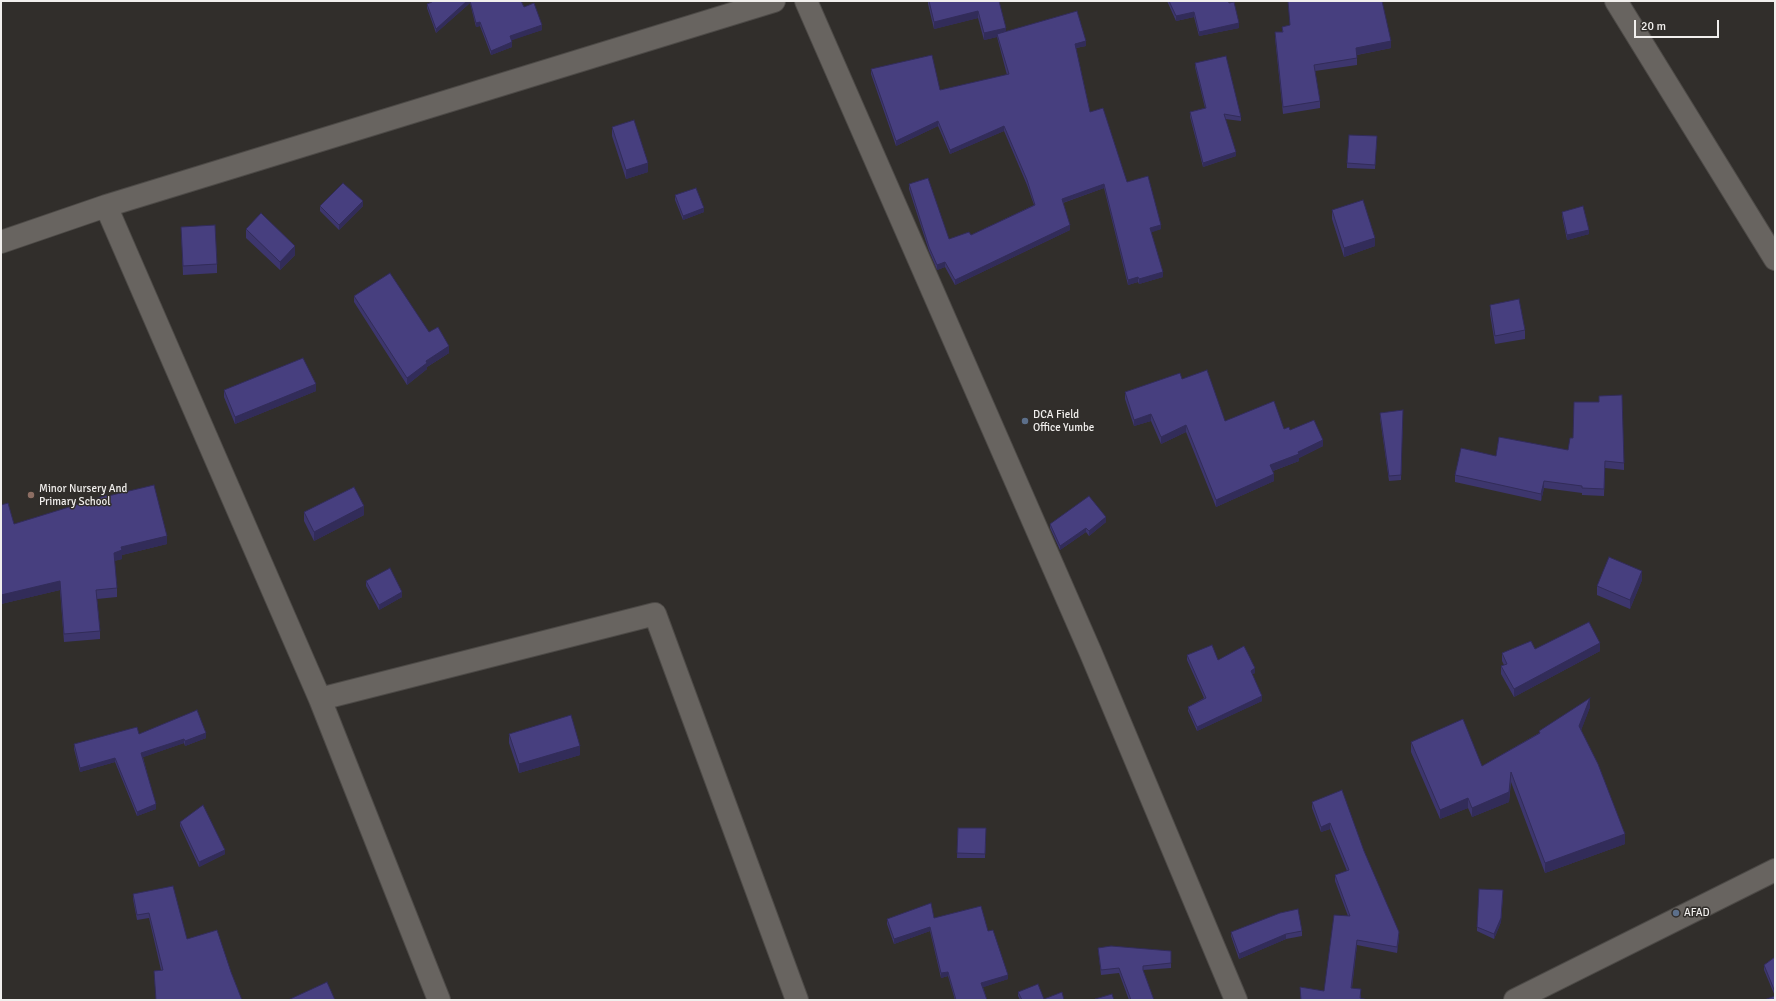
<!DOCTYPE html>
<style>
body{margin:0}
#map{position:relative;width:1776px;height:1001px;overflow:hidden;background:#312e2b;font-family:Signika,sans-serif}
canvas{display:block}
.frame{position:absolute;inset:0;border:2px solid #f1efed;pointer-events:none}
.scale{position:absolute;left:1634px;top:20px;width:85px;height:18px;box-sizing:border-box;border:2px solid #f1efed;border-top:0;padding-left:5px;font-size:12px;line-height:14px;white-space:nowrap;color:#f1efed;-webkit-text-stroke:3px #312e2b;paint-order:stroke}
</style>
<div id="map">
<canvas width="1776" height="1001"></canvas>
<div class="frame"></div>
<div class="scale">20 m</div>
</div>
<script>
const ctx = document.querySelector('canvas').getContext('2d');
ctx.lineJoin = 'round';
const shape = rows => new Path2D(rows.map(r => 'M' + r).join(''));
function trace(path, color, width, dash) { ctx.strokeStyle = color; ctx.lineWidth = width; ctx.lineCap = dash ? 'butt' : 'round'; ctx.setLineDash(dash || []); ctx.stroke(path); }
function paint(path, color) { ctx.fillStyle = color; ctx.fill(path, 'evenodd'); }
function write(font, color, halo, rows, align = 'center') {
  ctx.font = font + ' Signika,sans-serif'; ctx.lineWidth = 3; ctx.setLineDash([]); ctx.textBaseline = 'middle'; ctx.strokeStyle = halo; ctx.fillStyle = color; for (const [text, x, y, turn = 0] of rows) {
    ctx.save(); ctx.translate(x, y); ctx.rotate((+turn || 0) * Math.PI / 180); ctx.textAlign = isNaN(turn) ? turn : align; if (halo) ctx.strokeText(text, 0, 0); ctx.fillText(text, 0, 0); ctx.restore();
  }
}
const street = shape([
 [806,1,1090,651,1236,1000],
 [1616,1,1775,259],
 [106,206,320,699,439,1000],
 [1,242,106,206,774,1],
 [320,699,655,614,797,1000],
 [1515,1000,1775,870]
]);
const wall = shape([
 [430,1,521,1,524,7,542,30,511,40,512,47,491,55,480,26,476,27,470,3,436,33,427,8,427,4,431,2],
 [928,1,999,1,1006,31,1086,46,1076,48,1090,112,1127,182,1161,229,1151,232,1163,277,1139,284,1138,282,1128,285,1104,188,1063,203,1070,230,955,285,945,267,937,270,929,251,909,189,909,184,949,239,971,235,1034,205,1027,185,1004,131,950,154,938,126,896,146,871,74,871,69,940,90,1007,75,997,37,984,40,978,18,934,29,928,4],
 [1167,1,1228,1,1239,28,1199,36,1194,17,1176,21],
 [1288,1,1382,1,1391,48,1357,55,1357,65,1315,71,1320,101,1320,108,1283,114,1275,38,1275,32,1282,32,1282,27,1290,25],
 [1195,63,1241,117,1241,121,1225,119,1236,156,1203,167,1190,117,1190,112,1205,108,1195,67],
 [612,127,648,172,626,179,612,136],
 [1377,136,1375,169,1347,168,1347,163],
 [675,195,704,212,683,220,675,200],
 [320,206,363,206,339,230,320,211],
 [1332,210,1375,246,1344,257,1332,219],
 [1562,212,1589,234,1567,240,1562,216],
 [181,227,217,264,217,273,183,275],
 [246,229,295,255,280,270,246,238],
 [354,296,429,332,449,353,427,367,427,369,407,385,354,302],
 [1490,305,1525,330,1525,339,1495,344,1490,314],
 [1182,379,1225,421,1284,429,1290,430,1323,446,1299,458,1299,461,1273,471,1274,481,1216,507,1186,432,1161,444,1151,421,1134,426,1125,399,1125,392],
 [224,390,316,391,235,424,224,397],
 [1403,410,1401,480,1389,481,1380,418,1380,413],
 [1499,437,1624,463,1624,470,1605,468,1604,496,1582,495,1582,493,1544,488,1541,501,1455,482,1455,475,1496,456],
 [1,505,14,524,167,544,122,555,122,559,114,561,117,588,117,597,97,599,100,631,100,639,64,642,60,590,1,604],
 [304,512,364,515,314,541,304,521],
 [1106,522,1089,536,1086,532,1060,550,1050,528,1050,524],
 [1642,580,1630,609,1597,595,1597,586],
 [366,581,402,597,379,610,366,586],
 [1535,649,1600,651,1514,697,1501,674,1501,666,1504,665,1502,661,1502,653],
 [1187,655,1218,660,1255,673,1252,674,1262,701,1197,731,1188,711,1188,707,1204,698,1187,660],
 [1590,707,1581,730,1625,844,1545,873,1511,782,1509,802,1472,817,1468,808,1440,819,1411,752,1411,742,1482,766,1539,733,1539,731],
 [139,734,206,738,185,746,184,743,143,757,156,809,137,816,115,762,80,772,74,749,74,744],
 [509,734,580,755,519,773,509,743],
 [1312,802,1364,851,1399,938,1397,953,1357,945,1352,988,1361,995,1361,999,1368,1000,1301,1000,1300,987,1324,991,1348,916,1335,881,1335,875,1347,871,1330,829,1321,832,1312,808],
 [180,822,225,854,199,867,180,826],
 [958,828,986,828,985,858,957,858],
 [133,894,187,939,231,972,161,970,149,918,137,920,133,899],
 [1503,895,1501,922,1494,939,1477,931,1477,927],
 [934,918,988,931,1008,979,983,987,987,1000,955,1000,948,976,941,978,930,931,894,944,887,924,887,919],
 [1302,931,1302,936,1286,939,1239,959,1231,936,1231,932],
 [1098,948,1171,951,1171,968,1143,970,1154,1000,1129,1000,1119,973,1101,975],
 [1775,957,1775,1000,1775,996,1764,970,1764,965],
 [1018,992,1044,999,1064,1000,1020,1000,1018,996]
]);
const shadedWall = shape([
 [467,1,470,1,470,3,436,33,436,29],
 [978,11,978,18,934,29,934,22],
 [1194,12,1194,17,1176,21,1176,16],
 [480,22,480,26,476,27,476,23],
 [1239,23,1239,28,1199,36,1199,32],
 [542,25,542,30,510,41,510,36],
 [1006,28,1006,35,997,34,997,37,984,40,984,33],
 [1086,41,1086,46,1075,48,1075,44],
 [1391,41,1391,48,1356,55,1356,48],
 [512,42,512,47,491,55,491,51],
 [938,121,938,126,896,146,896,141],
 [1004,126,1004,131,950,154,950,150],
 [1236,152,1236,156,1203,167,1203,163],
 [648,163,648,172,626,179,626,170],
 [1104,184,1104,188,1062,203,1062,199],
 [363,201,363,206,339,230,339,225],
 [704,208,704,212,683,220,683,216],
 [1070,225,1070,230,955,285,955,280],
 [1161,225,1161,229,1150,233,1150,228],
 [1589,230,1589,234,1567,240,1567,235],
 [1375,238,1375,246,1344,257,1344,248],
 [295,246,295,255,280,270,280,262],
 [945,262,945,267,937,270,937,265],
 [1163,272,1163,277,1139,284,1139,279],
 [1138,277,1138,282,1128,285,1128,280],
 [449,346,449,353,427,367,427,369,407,385,407,378,426,361],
 [316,384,316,391,235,424,235,417],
 [1151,414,1151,421,1134,426,1134,420],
 [1186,425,1186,432,1161,444,1161,437],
 [1323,440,1323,446,1299,458,1299,461,1270,472,1270,465],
 [1274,474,1274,481,1216,507,1216,500],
 [1544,481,1544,488,1541,501,1541,494],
 [364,506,364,515,314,541,314,532],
 [1106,517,1106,522,1089,536,1089,531],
 [1086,528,1086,532,1060,550,1060,546],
 [167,536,167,544,122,555,122,559,114,561,114,553,121,547],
 [1642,571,1642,580,1630,609,1630,600],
 [60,581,60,590,1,604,1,595],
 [402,592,402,597,379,610,379,605],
 [1600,643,1600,651,1514,697,1514,689],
 [1255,668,1255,673,1251,675,1251,671],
 [1262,696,1262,701,1197,731,1197,727],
 [1590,698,1590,707,1579,736,1579,726],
 [206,733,206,738,185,746,185,741],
 [184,739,184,743,141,758,141,753],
 [580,746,580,755,519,773,519,764],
 [115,758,115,762,80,772,80,768],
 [1511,772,1509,802,1472,817,1472,808],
 [1468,798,1468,808,1440,819,1440,810],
 [156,804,156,809,137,816,137,812],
 [1330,823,1330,829,1321,832,1321,827],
 [1625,834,1625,844,1545,873,1545,863],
 [225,850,225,854,199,867,199,862],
 [1503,890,1501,922,1494,939,1494,934],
 [930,927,930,931,894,944,894,939],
 [1399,932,1399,938,1397,953,1397,947],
 [1286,934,1286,939,1239,959,1239,954],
 [1357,940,1357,945,1351,993,1351,988],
 [948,972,948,976,941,978,941,973],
 [1008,975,1008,979,981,988,981,983]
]);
const building = shape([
 [432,1,467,1,436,29,427,4,432,2,432,1],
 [470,1,521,1,524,7,534,3,542,25,510,36,512,42,491,51,480,22,476,23,470,1],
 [929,1,999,1,1006,28,984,33,978,11,934,22,929,1],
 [1169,1,1228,1,1229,3,1234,2,1239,23,1199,32,1194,12,1176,16,1169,1],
 [1288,1,1382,1,1391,41,1356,48,1357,58,1314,65,1320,101,1283,107,1275,32,1283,32,1282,27,1290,25,1288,1],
 [1077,11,1086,41,1075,44,1090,112,1103,108,1127,182,1148,176,1161,225,1150,228,1163,272,1139,279,1138,277,1128,280,1104,184,1062,199,1070,225,955,280,945,262,937,265,929,247,909,184,928,178,949,239,969,232,971,235,1035,205,1027,180,1004,126,950,150,938,121,896,141,871,69,932,55,940,90,1009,74,997,34,1077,11],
 [1226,56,1241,117,1224,114,1236,152,1203,163,1190,112,1206,108,1195,63,1226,56],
 [634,120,648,163,626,170,612,127,634,120],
 [1349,135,1377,136,1375,165,1347,163,1349,135],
 [343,183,363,201,339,225,320,206,343,183],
 [696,188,704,208,683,216,675,195,696,188],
 [1363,200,1375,238,1344,248,1332,210,1363,200],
 [1583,206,1589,230,1567,235,1562,212,1583,206],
 [261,213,295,246,280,262,246,229,261,213],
 [215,225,217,264,183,266,181,227,215,225],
 [390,273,429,332,438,327,449,346,426,361,427,363,407,378,354,296,390,273],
 [1519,299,1525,330,1495,336,1490,305,1519,299],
 [303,358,316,384,235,417,224,390,303,358],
 [1207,370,1225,421,1274,401,1284,429,1289,427,1290,430,1314,420,1323,440,1298,452,1299,454,1270,465,1274,474,1216,500,1186,425,1161,437,1151,414,1134,420,1125,392,1180,373,1182,379,1207,370],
 [1622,395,1624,463,1605,461,1604,489,1582,488,1582,486,1544,481,1541,494,1455,475,1461,448,1496,456,1499,437,1568,450,1570,438,1573,438,1574,402,1599,402,1599,396,1622,395],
 [1403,410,1401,475,1389,476,1380,413,1403,410],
 [154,485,167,536,121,547,122,550,114,553,117,588,96,590,100,631,64,634,60,581,1,595,1,505,8,503,14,524,108,495,108,496,154,485],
 [354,487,364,506,314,532,304,512,354,487],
 [1089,496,1106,517,1089,531,1086,528,1060,546,1050,524,1089,496],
 [1609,557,1642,571,1630,600,1597,586,1609,557],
 [390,568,402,592,379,605,366,581,390,568],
 [1589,622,1600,643,1514,689,1501,666,1507,664,1502,653,1531,641,1535,649,1589,622],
 [1212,645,1218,660,1244,646,1255,668,1251,671,1262,696,1197,727,1188,707,1206,698,1187,655,1212,645],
 [1590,698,1579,726,1598,764,1625,834,1545,863,1511,772,1509,792,1472,808,1468,798,1440,810,1411,742,1463,719,1482,766,1540,733,1539,731,1590,698],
 [197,710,206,733,185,741,184,739,141,753,156,804,137,812,115,758,80,768,74,744,137,727,139,734,197,710],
 [571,715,580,746,519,764,509,734,571,715],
 [1342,790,1364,851,1399,932,1397,947,1357,940,1351,988,1361,989,1360,998,1368,1000,1301,1000,1300,987,1324,991,1334,915,1350,916,1335,875,1349,870,1330,823,1321,827,1312,802,1342,790],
 [203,805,225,850,199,862,180,822,203,805],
 [958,828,986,828,985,854,957,853,958,828],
 [173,886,187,939,217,930,231,972,242,1000,156,1000,154,971,163,970,149,913,137,915,133,894,173,886],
 [1479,889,1503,890,1501,918,1494,934,1477,927,1479,889],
 [931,903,934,918,981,906,988,931,993,930,1008,975,981,983,987,1000,956,1000,948,972,941,973,930,927,894,939,887,919,931,903],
 [1298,909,1302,931,1286,934,1239,954,1231,932,1280,913,1298,909],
 [1111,946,1171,951,1171,963,1143,966,1143,970,1154,1000,1131,1000,1119,968,1101,970,1098,948,1111,946],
 [1775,957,1775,992,1764,965,1775,957],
 [327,982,335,1000,288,1000,327,982],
 [1038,984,1044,999,1062,992,1064,1000,1022,1000,1018,992,1038,984],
 [1112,994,1114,1000,1095,1000,1095,999,1112,994],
 [1775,996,1775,1000,1764,1000,1775,996]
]);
const markers = [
 [1025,421,4,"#5c6f8a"],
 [31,495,4,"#8d6e63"],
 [1676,913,4,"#5c6f8a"]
];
const poiNames = [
 ["DCA Field",1033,415],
 ["Office Yumbe",1033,428],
 ["Minor Nursery And",39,489],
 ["Primary School",39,502],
 ["AFAD",1684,913]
];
trace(street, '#4d4a47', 24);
trace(street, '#686460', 22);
paint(wall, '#3d366d');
paint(shadedWall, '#322c59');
paint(building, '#473f7f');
trace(building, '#322c59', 1);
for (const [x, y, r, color] of markers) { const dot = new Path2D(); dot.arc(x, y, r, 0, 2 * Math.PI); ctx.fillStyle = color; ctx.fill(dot); trace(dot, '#312e2b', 1.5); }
write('11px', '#f1efed', '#312e2b', poiNames, 'left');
</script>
